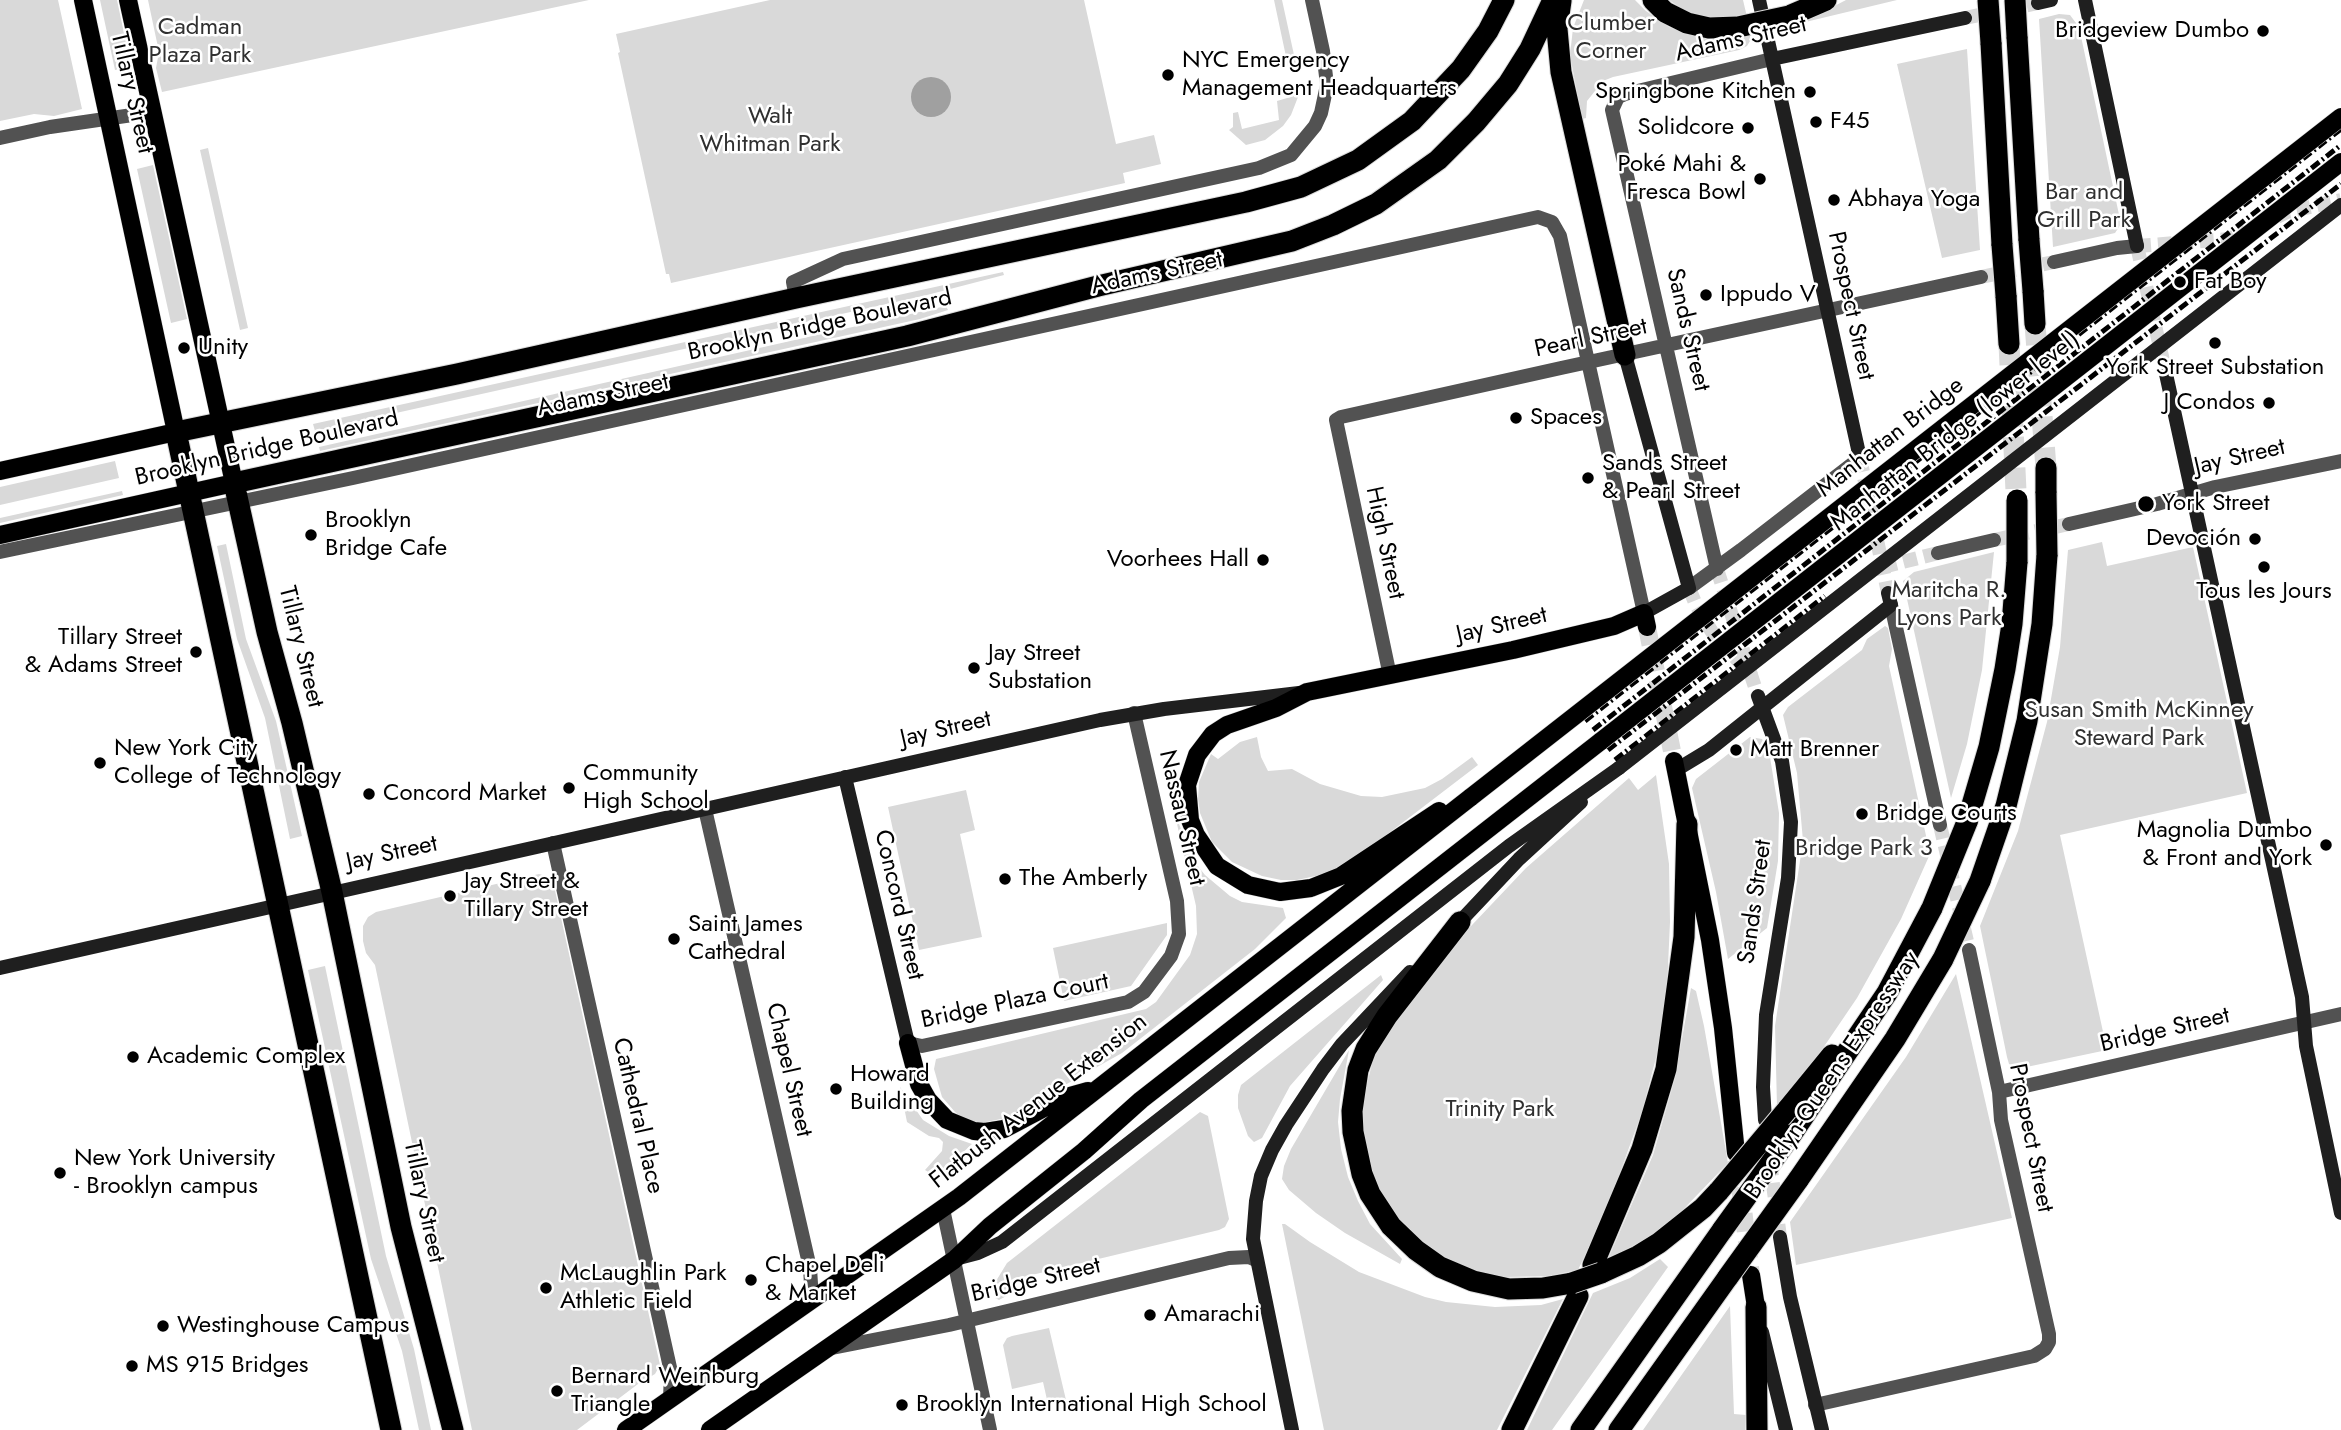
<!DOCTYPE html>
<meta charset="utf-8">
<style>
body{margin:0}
canvas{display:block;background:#fff}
</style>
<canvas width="2341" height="1430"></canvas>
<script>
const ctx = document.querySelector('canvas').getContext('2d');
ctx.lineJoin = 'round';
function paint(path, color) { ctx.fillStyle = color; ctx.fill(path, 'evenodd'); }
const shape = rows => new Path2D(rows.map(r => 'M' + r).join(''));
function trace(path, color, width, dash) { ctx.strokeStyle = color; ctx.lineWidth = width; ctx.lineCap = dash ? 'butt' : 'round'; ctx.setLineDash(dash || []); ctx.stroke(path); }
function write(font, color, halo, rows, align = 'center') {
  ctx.font = font + ' Jost,sans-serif'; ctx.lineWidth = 5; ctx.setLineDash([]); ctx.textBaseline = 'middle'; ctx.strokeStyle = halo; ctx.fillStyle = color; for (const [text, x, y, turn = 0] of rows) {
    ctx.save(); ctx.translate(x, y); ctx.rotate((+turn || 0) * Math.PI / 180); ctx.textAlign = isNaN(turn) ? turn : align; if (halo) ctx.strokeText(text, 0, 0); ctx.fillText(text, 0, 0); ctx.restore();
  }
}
const green = shape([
 [0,0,58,0,82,109,54,116,34,114,0,121],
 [100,0,117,0,131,66,115,70],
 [148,0,589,0,162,92,156,68,159,52],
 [770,0,1084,0,1116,144,1154,135,1161,164,1123,173,1125,183,671,283,669,274,666,274,618,53,620,52,616,34],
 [1274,0,1282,0,1296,64,1288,66],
 [1584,0,1635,0,1646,11,1669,27,1685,33,1750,33,1750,41,1747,46,1739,50,1613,77,1603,81,1587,101,1586,118,1582,119,1570,55,1573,28],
 [1669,0,1743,0,1747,17,1717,18,1701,16,1688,13],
 [1846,0,1897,0,1793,25,1821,13],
 [2059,14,2070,15,2079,27,2121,224,2115,233,2053,247,2039,19],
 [1967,49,1980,250,1942,258,1897,64],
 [1294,96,1298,97,1291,115,1283,126,1265,140,1246,145,1229,130,1233,127,1233,113,1238,112,1242,129,1279,120,1277,101],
 [208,148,248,328,240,330,200,150],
 [153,165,187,319,171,323,137,169],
 [1003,272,1004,275,927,295,315,431,313,424],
 [946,306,948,310,920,319,320,451,319,447],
 [115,461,119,478,0,505,0,487],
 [122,491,123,495,0,523,0,518],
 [2102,542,2107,566,2193,547,2247,793,2060,835,2107,1050,2017,1069,2009,1064,2007,1057,1980,926,2018,831,2047,722,2060,647,2068,550],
 [226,544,246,639,276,721,302,836,290,839,265,718,237,639,217,546],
 [1994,552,1982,670,1967,744,1951,798,1903,581,1914,572],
 [1885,626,1888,628,1892,649,1889,666,1930,854,1901,919,1857,998,1821,1051,1777,1107,1775,1026,1803,841,1797,773,1783,715,1788,707,1862,650,1867,639],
 [1257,737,1261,757,1268,771,1292,769,1320,784,1361,796,1382,797,1425,788,1442,779,1472,757,1478,765,1355,859,1325,874,1297,880,1281,880,1262,876,1232,862,1212,842,1200,813,1198,799,1199,782,1211,754,1218,759,1240,742],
 [1750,737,1762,739,1769,751,1779,813,1778,861,1767,928,1728,959,1716,892,1692,788,1696,779],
 [1656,775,1669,864,1670,922,1667,988,1657,1054,1642,1112,1606,1211,1578,1270,1548,1276,1507,1277,1484,1275,1451,1264,1408,1233,1376,1186,1364,1143,1362,1120,1364,1096,1374,1056,1385,1035,1454,944,1526,868,1629,778,1638,790],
 [966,790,975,830,960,834,982,937,919,950,888,807],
 [1174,811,1193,860,1205,875,1230,896,1242,902,1283,908,1286,918,1255,949,1122,1053,1006,1118,981,1123,962,1118,955,1112,942,1097,934,1069,936,1059,1146,1009,1156,1002,1190,955,1197,934,1196,906],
 [539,874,550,877,554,886,660,1365,655,1374,638,1384,577,1430,472,1430,375,965,366,953,363,941,363,926,368,917,376,912],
 [1167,923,1167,935,1131,986,1064,1001,1053,948],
 [325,966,386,1256,414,1349,431,1430,419,1430,402,1351,371,1259,308,970],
 [1956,974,2012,1218,1796,1265,1790,1222,1906,1057],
 [1381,975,1383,980,1290,1086,1262,1138,1254,1142,1248,1136,1238,1108,1238,1095,1241,1085],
 [1691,988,1696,991,1704,1026,1728,1163,1673,1220,1653,1235,1608,1259,1653,1155,1675,1078],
 [1349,1050,1340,1099,1338,1122,1341,1149,1348,1177,1358,1201,1370,1224,1402,1259,1400,1264,1345,1233,1316,1213,1289,1190,1282,1179,1284,1166,1291,1149],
 [900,1087,923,1120,949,1136,972,1144,954,1161,933,1175,925,1170,942,1151,943,1142,939,1138,929,1136,907,1122],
 [1200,1112,1208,1116,1229,1219,1225,1227,1219,1230,1011,1280,1012,1288,1010,1294,999,1300,995,1298,996,1281,1007,1263],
 [1282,1224,1285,1224,1310,1242,1359,1272,1425,1297,1446,1302,1495,1307,1541,1305,1563,1299,1497,1430,1324,1430],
 [1660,1259,1668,1267,1552,1430,1527,1430,1593,1293,1630,1278],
 [1730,1306,1734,1414,1746,1415,1745,1430,1643,1430],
 [1049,1328,1066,1400,1048,1404,1043,1382,1012,1389,1003,1345,1007,1338,1012,1336]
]);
const water = shape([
 '911 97a20 20 0 1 1 40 0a20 20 0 1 1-40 0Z'
]);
const streetTunnel = shape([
 [2277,217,2287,212,2341,200],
 [2137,246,2229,239,2246,231],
 [1981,277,2054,262],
 [1994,540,2069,524],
 [1883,567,1938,553],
 [1717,569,1751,675],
 [1940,825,1969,950]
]);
const secondaryTunnel = shape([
 [1965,18,2038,3],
 [2137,246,2166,374],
 [1860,458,1888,593],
 [1689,588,1696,605,1712,632,1751,675,1758,696],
 [1770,1162,1780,1237]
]);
const primaryTunnel = shape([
 [1647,627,1674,761],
 [1737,1160,1751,1275]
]);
const highwayTunnel = shape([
 [2035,324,2046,468],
 [2009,344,2016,491]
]);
const street = shape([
 [0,138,50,127,153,112],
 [2054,262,2117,248,2137,246],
 [796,298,793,282,843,259,1259,168,1291,155,1315,126,1321,113,1327,85,1323,51,1312,0],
 [2069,524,2157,504,2215,487,2341,461],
 [0,552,353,478,1538,217,1552,222,1560,236,1644,613],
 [1938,553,1994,540],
 [1717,569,1612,110,1618,97,1625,94,1772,59],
 [1689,588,1741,550,1860,458],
 [1891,605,1940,825],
 [1390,676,1336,420,1341,417,1561,368,1981,277],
 [705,809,810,1268,812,1300],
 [553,843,671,1372,670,1399],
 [908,1043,922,1046,1128,1002,1144,992,1171,956,1179,934,1177,901,1134,713],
 [1999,1092,2341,1014],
 [943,1209,990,1430],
 [827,1349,949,1325,1229,1258,1249,1257,1256,1260],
 [1815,1405,2034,1356,2045,1349,2049,1342,2049,1334,2001,1120,1999,1092,1969,950]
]);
const secondary = shape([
 [1759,0,1860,458],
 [2085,0,2137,246],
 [2038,3,2051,0],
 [1772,59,1965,18],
 [1625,355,1689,588,1644,613],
 [2166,374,2302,997,2306,1046,2341,1213],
 [1758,696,1782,761,1791,822,1788,878,1766,1015,1763,1087,1765,1120],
 [1676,770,1709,750,1891,605,1888,593],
 [845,777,908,1043],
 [1454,928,1519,859,1581,802],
 [0,968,1100,720,1164,709,1299,693],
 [1780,1237,1790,1297,1822,1430],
 [955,1259,978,1253,1002,1242,1509,846,1619,768],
 [1762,1332,1786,1430],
 [1292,1430,1253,1239,1256,1201,1261,1176,1272,1150,1286,1125,1323,1069,1342,1044,1410,972]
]);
const primary = shape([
 [0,471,176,432,83,0],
 [0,535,234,483,128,0],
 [1674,761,1710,940,1723,1028,1736,1153],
 [1439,811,1341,876,1311,888,1280,892,1248,885,1217,866,1196,835,1190,820,1187,785,1197,755,1213,734,1227,725,1276,708,1307,692,1513,650,1614,626,1644,613,1647,627],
 [908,1043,919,1084,928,1100,947,1120,974,1131,985,1132,1004,1129,1063,1098,1088,1091],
 [1751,1275,1756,1307],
 [626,1430,959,1197,1471,797],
 [710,1430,954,1260,990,1226,1084,1151,1141,1100,1601,741]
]);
const highway = shape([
 [1653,0,1665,12,1687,23,1709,28,1738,27],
 [1561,1,1557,29,1561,72,1625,355],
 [1789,16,1826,0],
 [2017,37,2029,240],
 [1991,43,2002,245],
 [2033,291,2035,324],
 [2006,296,2009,344],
 [2046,468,2046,493],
 [1967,822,1989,747,2005,669,2012,624,2017,562],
 [1980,881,2006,806,2027,721,2042,624,2047,555],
 [1460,922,1387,1016,1366,1049,1358,1070,1352,1111,1353,1132,1362,1174,1370,1194,1391,1226,1416,1250,1440,1267,1473,1281,1509,1289,1543,1288,1572,1283],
 [1787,1110,1832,1055],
 [1791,1135,1887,993,1932,908],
 [1798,1180,1895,1039,1943,959],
 [1593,1265,1642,1149,1666,1069,1684,937,1687,824],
 [1601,1273,1638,1256,1659,1243,1703,1208,1719,1191],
 [1756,1307,1757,1430],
 [391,1430,176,432,457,374,796,298,1246,202,1301,187,1358,160,1412,121,1461,69,1488,31,1504,0],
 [453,1430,401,1227,332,892,292,723,267,632,234,483,907,336,1098,286,1292,241,1333,225,1376,204,1438,160,1476,122,1508,84,1530,49,1553,0],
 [1512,1430,1578,1296],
 [1581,1430,1723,1229],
 [1619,1430,1728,1277]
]);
const rail = shape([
 [1585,721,2341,129],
 [1593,730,2341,145],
 [1608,750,2341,184],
 [1615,760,1825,596]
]);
const secondaryBridge = shape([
 [1619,768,2341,205]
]);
const primaryBridge = shape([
 [1601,741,2341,162],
 [1471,797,2341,117]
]);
const highwayBridge = shape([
 [1988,0,1991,43],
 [2015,0,2017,37],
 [1738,27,1789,16],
 [2029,240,2033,291],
 [2002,245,2006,296],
 [2046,493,2047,555],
 [2017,500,2017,562],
 [1932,908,1967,822],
 [1943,959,1980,881],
 [1719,1191,1787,1110],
 [1723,1229,1791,1135],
 [1728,1277,1798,1180],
 [1572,1283,1601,1273]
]);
const markers = [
 [2263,31,7,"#000"],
 [1168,75,7,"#000"],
 [1810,92,7,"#000"],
 [1816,122,7,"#000"],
 [1748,128,7,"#000"],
 [1760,179,7,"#000"],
 [1834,200,7,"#000"],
 [2180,282,7,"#000"],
 [1706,295,7,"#000"],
 [2215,343,7,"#000"],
 [184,348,7,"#000"],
 [2269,403,7,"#000"],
 [1516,418,7,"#000"],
 [1588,478,7,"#000"],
 [2146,504,9,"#000"],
 [311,535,7,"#000"],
 [2255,539,7,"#000"],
 [1263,560,7,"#000"],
 [2264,567,7,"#000"],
 [196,652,7,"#000"],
 [974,668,7,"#000"],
 [1736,750,7,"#000"],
 [100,763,7,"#000"],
 [569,788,7,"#000"],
 [369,794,7,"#000"],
 [1862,814,7,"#000"],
 [2326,845,7,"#000"],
 [1005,879,7,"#000"],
 [450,896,7,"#000"],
 [674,939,7,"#000"],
 [133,1057,7,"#000"],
 [836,1089,7,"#000"],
 [60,1173,7,"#000"],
 [751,1280,7,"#000"],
 [546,1288,7,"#000"],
 [1150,1315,7,"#000"],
 [163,1326,7,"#000"],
 [132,1366,7,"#000"],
 [557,1391,7,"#000"],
 [902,1405,7,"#000"]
];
const parkNames = [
 ["Clumber",1611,24],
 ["Corner",1611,52],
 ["Cadman",200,28],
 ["Plaza Park",200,56],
 ["Walt",770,117],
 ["Whitman Park",770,145],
 ["Bar and",2084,193],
 ["Grill Park",2084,221],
 ["Maritcha R.",1949,591],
 ["Lyons Park",1949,619],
 ["Susan Smith McKinney",2139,711],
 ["Steward Park",2139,739],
 ["Bridge Park 3",1864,849],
 ["Trinity Park",1500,1110]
];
const poiNames = [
 ["Bridgeview Dumbo",2249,31,"right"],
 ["NYC Emergency",1182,61],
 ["Management Headquarters",1182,89],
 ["Springbone Kitchen",1796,92,"right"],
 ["F45",1830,122],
 ["Solidcore",1734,128,"right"],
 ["Poké Mahi &",1746,165,"right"],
 ["Fresca Bowl",1746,193,"right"],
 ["Abhaya Yoga",1848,200],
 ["Fat Boy",2194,282],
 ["Ippudo V",1720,295],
 ["Unity",198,348],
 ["York Street Substation",2215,368,"center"],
 ["J Condos",2255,403,"right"],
 ["Spaces",1530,418],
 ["Sands Street",1602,464],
 ["& Pearl Street",1602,492],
 ["York Street",2162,504],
 ["Brooklyn",325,521],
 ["Bridge Cafe",325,549],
 ["Devoción",2241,539,"right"],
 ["Voorhees Hall",1249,560,"right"],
 ["Tous les Jours",2264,592,"center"],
 ["Tillary Street",182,638,"right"],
 ["& Adams Street",182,666,"right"],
 ["Jay Street",988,654],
 ["Substation",988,682],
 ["New York City",114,749],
 ["College of Technology",114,777],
 ["Matt Brenner",1750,750],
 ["Community",583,774],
 ["High School",583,802],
 ["Concord Market",383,794],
 ["Bridge Courts",1876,814],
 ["Magnolia Dumbo",2312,831,"right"],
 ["& Front and York",2312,859,"right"],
 ["The Amberly",1019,879],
 ["Jay Street &",464,882],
 ["Tillary Street",464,910],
 ["Saint James",688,925],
 ["Cathedral",688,953],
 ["Academic Complex",147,1057],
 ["Howard",850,1075],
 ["Building",850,1103],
 ["New York University",74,1159],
 ["- Brooklyn campus",74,1187],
 ["Chapel Deli",765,1266],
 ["& Market",765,1294],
 ["McLaughlin Park",560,1274],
 ["Athletic Field",560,1302],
 ["Amarachi",1164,1315],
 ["Westinghouse Campus",177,1326],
 ["MS 915 Bridges",146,1366],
 ["Bernard Weinburg",571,1377],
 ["Triangle",571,1405],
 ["Brooklyn International High School",916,1405]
];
const streetNames = [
 ["Adams Street",1741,40,-13],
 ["Tillary Street",131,93,77],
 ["Adams Street",1157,274,-12],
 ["Prospect Street",1850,306,78],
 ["Brooklyn Bridge Boulevard",820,326,-12],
 ["Sands Street",1687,330,77],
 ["Pearl Street",1591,339,-12],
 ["Adams Street",603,396,-12],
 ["Manhattan Bridge (lower level)",1956,432,-38],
 ["Manhattan Bridge",1891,438,-38],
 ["Brooklyn Bridge Boulevard",267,449,-13],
 ["Jay Street",2240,458,-13],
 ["High Street",1384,543,78],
 ["Jay Street",1502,626,-13],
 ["Tillary Street",300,647,76],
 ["Jay Street",946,730,-13],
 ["Nassau Street",1181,818,77],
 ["Jay Street",392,854,-12],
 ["Sands Street",1756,902,-82],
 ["Concord Street",898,905,77],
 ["Bridge Plaza Court",1015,1002,-12],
 ["Bridge Street",2165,1031,-13],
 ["Chapel Street",788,1070,77],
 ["Brooklyn-Queens Expressway",1833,1076,-56],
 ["Flatbush Avenue Extension",1039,1102,-38],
 ["Cathedral Place",637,1116,77],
 ["Prospect Street",2030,1138,79],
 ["Tillary Street",423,1202,78],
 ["Bridge Street",1036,1281,-13]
];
paint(green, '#d9d9d9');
paint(water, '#a0a0a0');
trace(streetTunnel, '#d9d9d9', 14, [14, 7]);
trace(secondaryTunnel, '#d9d9d9', 14, [14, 7]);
trace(primaryTunnel, '#d9d9d9', 18, [18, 9]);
trace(highwayTunnel, '#d9d9d9', 21, [21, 10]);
trace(primary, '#dbdbdb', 19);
trace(highway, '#dbdbdb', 23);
trace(street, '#525252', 14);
trace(secondary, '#1f1f1f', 14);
trace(primary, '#000', 18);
trace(highway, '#000', 21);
trace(rail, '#000', 5, [10, 3.5, 2, 3.5]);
trace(primaryBridge, '#dbdbdb', 19, []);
trace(highwayBridge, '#dbdbdb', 23, []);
trace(secondaryBridge, '#1f1f1f', 14);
trace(primaryBridge, '#000', 18);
trace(highwayBridge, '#000', 21);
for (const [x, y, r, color] of markers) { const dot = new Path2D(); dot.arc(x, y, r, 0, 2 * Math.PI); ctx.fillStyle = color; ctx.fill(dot); trace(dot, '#fff', 2.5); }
write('24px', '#303030', '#fff', parkNames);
write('24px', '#000', '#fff', poiNames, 'left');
write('24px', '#000', '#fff', streetNames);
</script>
